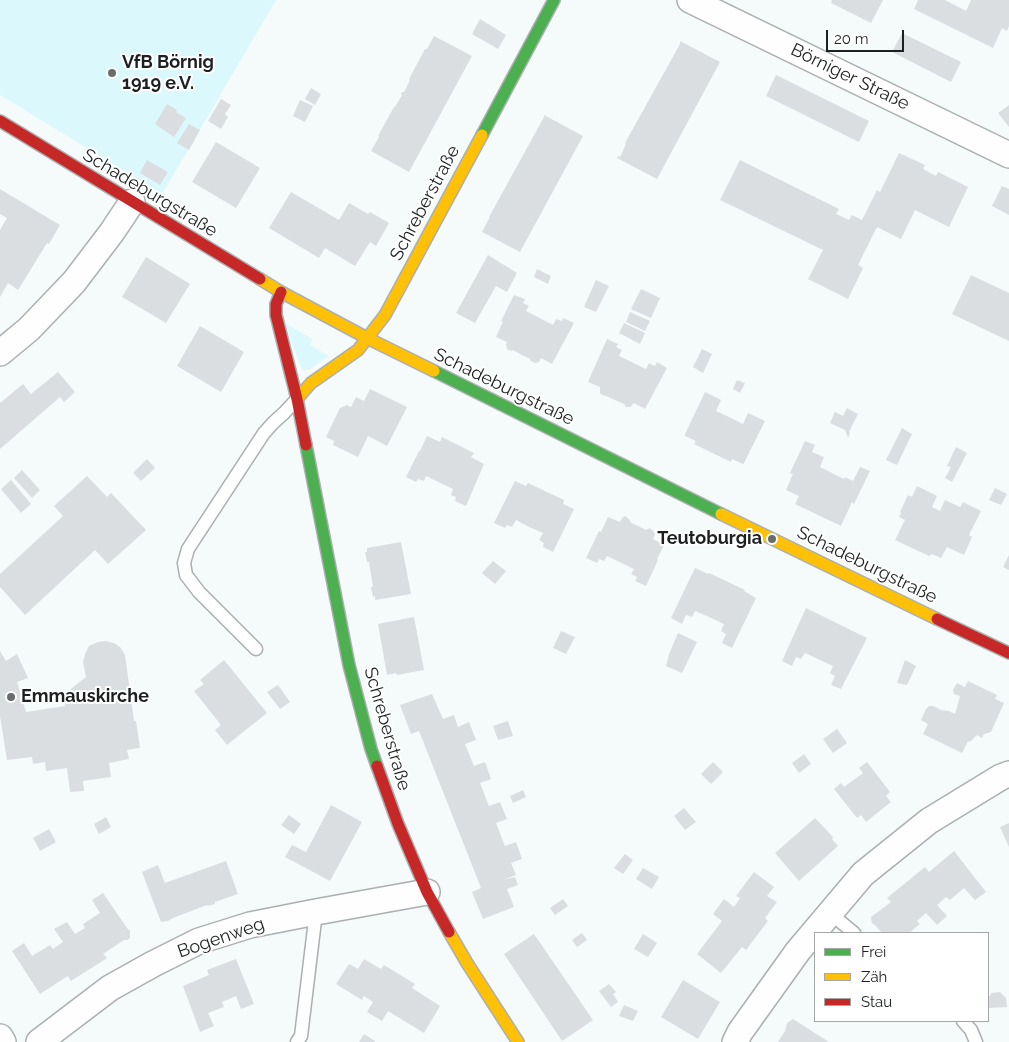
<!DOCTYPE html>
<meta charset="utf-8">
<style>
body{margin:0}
#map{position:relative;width:1009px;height:1042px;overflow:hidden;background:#f5fafb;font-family:Raleway,sans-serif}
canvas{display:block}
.legend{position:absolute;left:814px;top:932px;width:175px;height:90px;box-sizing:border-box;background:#fff;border:1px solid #a5a6a6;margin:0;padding:6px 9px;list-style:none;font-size:15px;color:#1d2021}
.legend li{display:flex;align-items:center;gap:10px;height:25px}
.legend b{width:25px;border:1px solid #a5a6a6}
.scale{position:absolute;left:826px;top:30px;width:78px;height:22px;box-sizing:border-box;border:2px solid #1d2021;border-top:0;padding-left:6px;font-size:15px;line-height:18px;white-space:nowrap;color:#1d2021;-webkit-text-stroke:4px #fff;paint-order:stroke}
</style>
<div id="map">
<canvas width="1009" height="1042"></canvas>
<ul class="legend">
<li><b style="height:6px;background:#4caf50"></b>Frei</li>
<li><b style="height:6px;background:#ffc107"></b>Zäh</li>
<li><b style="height:6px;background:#c62828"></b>Stau</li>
</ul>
<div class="scale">20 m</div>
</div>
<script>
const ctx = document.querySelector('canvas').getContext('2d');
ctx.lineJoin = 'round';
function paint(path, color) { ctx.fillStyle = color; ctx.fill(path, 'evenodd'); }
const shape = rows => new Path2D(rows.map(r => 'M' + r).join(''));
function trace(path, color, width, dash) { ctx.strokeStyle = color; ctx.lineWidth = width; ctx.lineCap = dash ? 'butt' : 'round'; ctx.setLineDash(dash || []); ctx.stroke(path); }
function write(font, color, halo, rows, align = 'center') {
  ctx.font = font + ' Raleway,sans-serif'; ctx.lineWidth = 4; ctx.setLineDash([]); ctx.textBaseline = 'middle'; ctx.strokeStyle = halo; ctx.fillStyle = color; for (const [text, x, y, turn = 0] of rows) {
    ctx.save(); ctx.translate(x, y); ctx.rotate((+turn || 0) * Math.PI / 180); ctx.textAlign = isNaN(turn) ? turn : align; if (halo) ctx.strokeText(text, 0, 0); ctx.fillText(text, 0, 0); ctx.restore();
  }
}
const green = shape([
 [0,0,276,0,162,194,0,95],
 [285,323,312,339,310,345,329,356,308,370,302,370]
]);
const building = shape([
 [832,0,883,0,871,23,831,3],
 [918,0,945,0,966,11,971,0,1009,0,1009,26,1007,31,1002,28,993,48,914,9],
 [480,19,506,35,498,49,472,34],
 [902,33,961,62,951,82,892,52],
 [434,36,472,56,409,172,371,151,379,137,378,136,394,107,395,107,402,95,401,94,402,92,404,92,410,80,409,79,425,49,427,49],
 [680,41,720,62,657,179,617,158,618,156,620,157,626,144,625,143,680,44],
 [776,75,869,121,859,142,766,96],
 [311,88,321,94,315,105,305,99],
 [221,99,231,105,225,114,228,117,221,129,208,121],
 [300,100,313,106,305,122,293,116],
 [167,104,177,110,176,112,186,118,174,137,155,124],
 [1009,105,1009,127,998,113],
 [544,115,583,136,520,252,482,232,490,217,489,217,544,117],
 [189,124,200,130,189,150,177,143],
 [216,142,260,168,236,208,192,182],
 [899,153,925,165,923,169,936,176,938,172,968,187,949,227,915,210,901,239,877,227,858,265,863,268,848,299,808,279,823,250,720,200,740,160,839,209,836,214,849,220,852,215,862,220,877,190,880,192],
 [147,160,168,172,160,185,140,173],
 [1002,186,1009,189,1009,215,992,206],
 [0,189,60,225,49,244,47,243,18,290,8,283,0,297,0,230,7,218,0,214],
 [291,192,339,220,349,203,368,214,370,212,389,223,376,246,370,242,355,266,325,248,319,258,269,228],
 [488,255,517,273,507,292,496,286,475,323,456,313],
 [146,257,190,284,166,323,122,297],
 [537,269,551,276,548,284,534,277],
 [971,275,1009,293,1009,341,952,314],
 [596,280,609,286,596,312,584,307],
 [641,289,660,298,651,318,631,309],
 [514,295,525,299,523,303,529,306,526,311,553,325,556,319,562,321,563,318,574,323,552,364,541,358,539,362,535,363,531,361,530,359,522,355,513,350,511,351,507,349,506,345,507,342,496,337,503,322,501,321],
 [630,312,650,321,645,331,626,322],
 [624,323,645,333,640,344,619,333],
 [200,326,244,352,221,392,177,366],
 [607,339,618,344,616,347,622,350,619,356,646,369,649,363,655,366,657,362,667,368,645,409,634,403,630,407,626,407,624,404,606,396,602,395,600,393,600,387,588,382],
 [702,349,712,354,703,373,693,367],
 [58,372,75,392,64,402,60,397,0,449,0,403,23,384,31,394],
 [737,380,745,383,740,393,733,389],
 [370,389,407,407,387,446,368,436,358,457,333,445,334,441,326,437,340,408,347,405,351,407,356,397,364,401],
 [705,392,721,400,716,411,729,417,743,424,748,413,765,421,744,463,743,464,732,459,731,462,694,444,696,441,685,436,685,434],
 [847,408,858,414,849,432,850,433,848,438,845,430,830,423,835,412,843,416],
 [902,428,912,434,897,465,886,460],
 [427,436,440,442,442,437,474,453,471,457,484,464,466,506,455,501,456,497,451,495,453,489,426,476,424,481,418,479,416,482,406,477,419,451,420,451],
 [805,441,815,445,812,452,824,457,820,467,844,479,845,477,853,481,860,467,870,471,854,504,852,502,841,526,795,504,799,496,786,490,793,474,790,473],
 [956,447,967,453,952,482,945,478,951,467,947,466],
 [147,459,155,468,141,481,133,473],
 [22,470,40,490,32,498,14,478],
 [87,476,107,497,111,493,146,530,108,564,95,550,25,615,0,587,0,574,63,516,54,506],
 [11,480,31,504,21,513,1,489],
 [515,481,526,486,528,483,564,500,563,504,574,509,553,552,543,547,544,543,539,540,543,533,529,527,516,520,512,527,507,525,505,528,494,523],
 [917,486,937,496,932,507,940,511,945,500,960,507,963,502,981,511,969,535,972,537,964,555,947,547,941,558,932,554,929,556,895,540,905,520,899,517,901,513,900,512,908,495,912,497],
 [995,488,1007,494,1001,505,989,500],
 [625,516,629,519,631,523,638,526,646,530,650,528,653,531,655,534,653,539,664,545,657,559,658,560,646,586,635,581,637,577,631,574,634,569,607,556,604,561,599,559,597,563,586,558,599,531,601,532,608,517,620,522,622,518],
 [401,542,411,594,375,600,375,596,373,597,371,587,373,587,369,562,367,562,365,552,367,552,367,548],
 [1009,555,1009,570,1003,567],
 [493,561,506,571,495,584,482,573],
 [695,568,708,574,709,573,745,590,744,591,756,598,732,648,722,643,726,634,721,631,724,624,709,617,695,611,692,617,686,615,682,624,671,618],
 [806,608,867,638,841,689,831,685,835,676,830,673,833,666,805,653,801,659,796,657,792,666,782,661],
 [414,617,424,670,397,675,396,673,387,675,378,624],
 [561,631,575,637,566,654,553,648],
 [678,633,697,642,682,673,666,666,669,654],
 [105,641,114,643,120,647,125,655,134,721,136,721,140,748,127,750,129,759,109,763,111,777,83,781,84,791,70,792,67,768,46,771,45,762,33,764,32,757,7,760,0,716,0,651,6,661,17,654,28,678,17,682,26,712,65,706,63,695,86,677,83,662,85,654,89,646,98,642],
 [224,660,267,713,227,745,215,730,221,725,194,691,204,684,200,680],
 [905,660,916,666,907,685,897,683],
 [968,681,997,695,995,699,1004,703,991,732,984,734,982,738,977,735,970,742,968,741,962,753,923,734,928,724,921,720,926,709,929,706,933,706,941,710,949,711,955,714,960,696,954,694,953,690,957,683,965,687],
 [278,685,290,702,280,709,267,692],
 [432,694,443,719,454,715,458,727,469,722,476,740,465,744,474,766,485,762,491,779,480,783,489,806,500,802,507,819,496,823,505,846,516,842,522,859,511,863,516,875,503,880,515,877,518,885,507,889,514,907,483,919,472,892,481,888,419,731,411,734,400,705],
 [508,721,513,736,498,740,493,726],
 [837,729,847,743,833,753,823,739],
 [804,754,811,764,799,773,792,763],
 [713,762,723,772,711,784,701,774],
 [867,762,890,792,886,796,891,802,866,822,861,815,857,818,834,789,841,783,844,787,863,773,859,768],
 [523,790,526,797,513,803,510,796],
 [331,805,362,822,330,881,285,857,292,845,306,852],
 [684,808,696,822,685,830,674,816],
 [289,815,301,824,294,834,281,825],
 [106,817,111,827,99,834,94,824],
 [815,818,833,837,832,839,838,846,799,881,775,853],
 [1009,823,1009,847,1000,827],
 [49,829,56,842,40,851,33,838],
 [954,851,986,892,975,900,964,888,950,900,946,897,937,905,947,916,937,925,926,913,917,921,920,924,909,933,882,933,876,926,872,923,871,919,871,917,891,902,887,898,925,867,929,872],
 [625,854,633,860,623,874,614,868],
 [226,861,238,894,215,902,215,904,208,906,207,905,173,918,168,921,161,922,142,872,158,865,165,883],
 [643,868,659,877,652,889,636,879],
 [754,872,774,887,767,896,777,902,765,918,768,921,746,950,742,947,721,973,697,954,722,921,713,914,724,899,734,907,740,898,736,896],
 [103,893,127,928,130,931,130,938,127,940,124,940,103,954,107,958,71,981,68,976,40,994,12,951,24,943,32,956,50,945,53,949,63,942,54,929,67,922,75,934,85,928,83,924,100,913,92,900],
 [563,899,568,906,555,915,550,908],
 [582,933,587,940,577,947,572,940],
 [534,934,593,1020,562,1041,504,954],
 [643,934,657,943,648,957,634,949],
 [236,959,254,1004,241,1009,236,996,222,1002,224,1007,208,1013,214,1026,200,1032,183,986,209,975,207,970],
 [364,959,381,969,384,965,415,984,412,988,440,1006,424,1033,388,1011,382,1021,367,1012,373,1002,364,996,362,1000,336,984,349,964,358,969],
 [683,980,720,1002,698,1039,661,1017],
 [609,984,616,992,613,994,618,1002,611,1007,599,991],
 [1000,992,1006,998,1007,1007,989,1008,988,996,991,995,991,993],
 [624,1005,638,1011,633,1021,619,1016],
 [793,1019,829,1042,778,1042,785,1031,787,1023],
 [364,1034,375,1041,375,1042,359,1042]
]);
const lane = shape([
 [256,649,199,592,186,575,184,563,188,549,264,433,273,423,284,413,297,399],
 [830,913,854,933],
 [963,1021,971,1030,976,1042],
 [297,1042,301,1036,316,912]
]);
const street = shape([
 [690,0,1009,155],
 [0,353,29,329,74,282,112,232,132,202],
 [0,1037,3,1042],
 [39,1042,110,988,153,964,199,941,250,925,316,912,427,892],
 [735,1042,740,1032,798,951,863,874,929,821,1001,777,1009,774]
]);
const fast = shape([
 [482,135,554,0],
 [434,371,721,514],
 [306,445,349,665,371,749,377,766]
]);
const slow = shape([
 [260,279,281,292,367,338,434,371],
 [297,399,311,383,358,350,385,315,482,135],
 [721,514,937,619],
 [449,932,467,963,518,1042]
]);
const jam = shape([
 [0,121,260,279],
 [281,292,276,304,276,315,297,399,306,445],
 [937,619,1009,653],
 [377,766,398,824,427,892,449,932]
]);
const markers = [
 [112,73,5,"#696c6d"],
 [772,539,5,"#696c6d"],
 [11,697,5,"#696c6d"]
];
const poiNames = [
 ["VfB Börnig",122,63],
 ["1919 e.V.",122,84],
 ["Teutoburgia",762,539,"right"],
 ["Emmauskirche",21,697]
];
const streetNames = [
 ["Börniger Straße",850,77,26],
 ["Schadeburgstraße",150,193,31],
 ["Schreberstraße",425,203,-62],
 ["Schadeburgstraße",504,387,26],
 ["Schadeburgstraße",867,565,26],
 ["Schreberstraße",387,729,74],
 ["Bogenweg",221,938,-19]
];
paint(green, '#dbf8fc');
paint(building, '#dbdee0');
trace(lane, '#abafb0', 15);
trace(street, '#abafb0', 28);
trace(fast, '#abafb0', 14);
trace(slow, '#abafb0', 14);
trace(jam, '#abafb0', 14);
trace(lane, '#fefefe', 12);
trace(street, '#fefefe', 25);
trace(fast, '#4caf50', 11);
trace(slow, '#ffc107', 11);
trace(jam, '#c62828', 11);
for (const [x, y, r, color] of markers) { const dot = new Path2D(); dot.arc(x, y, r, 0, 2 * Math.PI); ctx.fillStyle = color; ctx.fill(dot); trace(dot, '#fff', 2); }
write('bold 18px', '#1d2021', '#fff', poiNames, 'left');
write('18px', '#1d2021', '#fff', streetNames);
</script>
